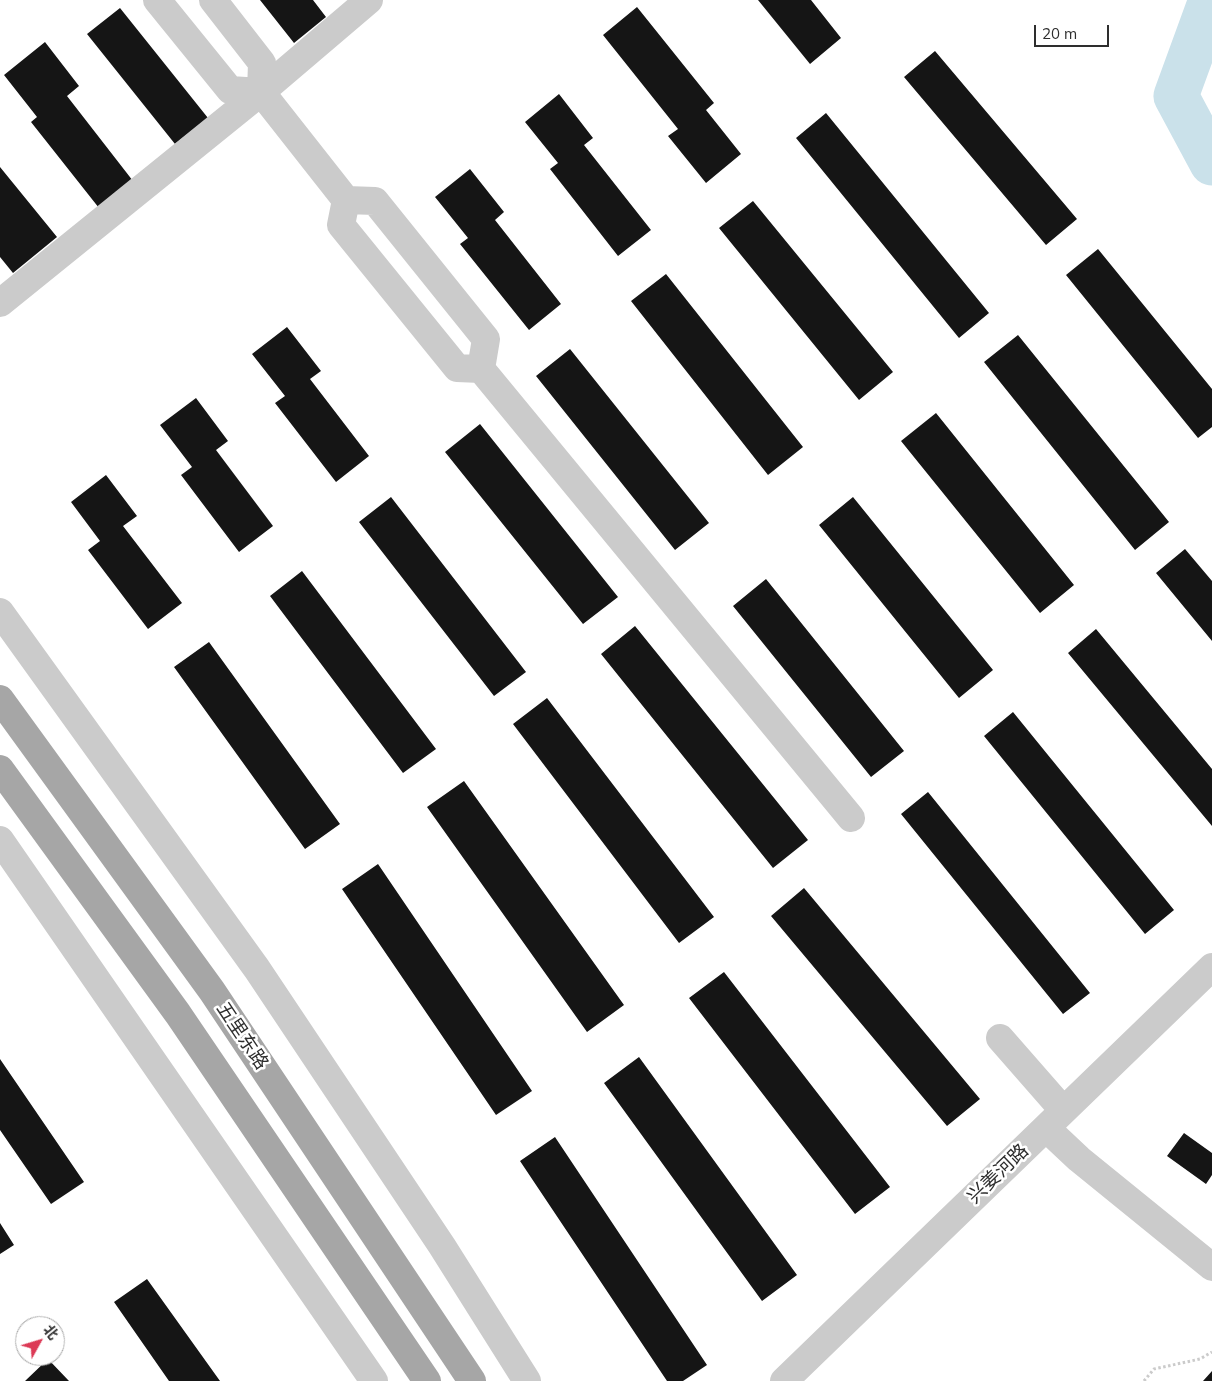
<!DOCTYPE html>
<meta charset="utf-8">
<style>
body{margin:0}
#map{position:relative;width:1212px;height:1381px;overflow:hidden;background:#fff;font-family:Mulish,"Noto Sans SC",sans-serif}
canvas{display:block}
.north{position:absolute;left:15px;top:1316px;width:50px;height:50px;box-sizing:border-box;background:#fff;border:1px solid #ababab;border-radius:50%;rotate:51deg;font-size:14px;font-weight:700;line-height:20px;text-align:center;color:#2e2e2e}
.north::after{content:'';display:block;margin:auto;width:18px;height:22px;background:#dc3a56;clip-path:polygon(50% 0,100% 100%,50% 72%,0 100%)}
.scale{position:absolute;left:1034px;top:25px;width:75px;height:22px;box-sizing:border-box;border:2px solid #2e2e2e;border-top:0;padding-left:6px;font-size:15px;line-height:18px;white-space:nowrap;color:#2e2e2e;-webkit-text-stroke:4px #fff;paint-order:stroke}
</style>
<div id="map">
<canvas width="1212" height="1381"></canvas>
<div class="north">北</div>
<div class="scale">20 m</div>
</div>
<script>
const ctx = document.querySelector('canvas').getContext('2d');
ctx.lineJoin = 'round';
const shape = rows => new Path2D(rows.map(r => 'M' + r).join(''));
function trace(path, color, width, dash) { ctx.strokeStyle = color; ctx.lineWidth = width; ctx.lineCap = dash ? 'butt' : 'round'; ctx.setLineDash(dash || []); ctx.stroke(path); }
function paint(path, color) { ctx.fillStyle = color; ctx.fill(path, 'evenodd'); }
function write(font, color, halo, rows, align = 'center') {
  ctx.font = font + ' Mulish,"Noto Sans SC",sans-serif'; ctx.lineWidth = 5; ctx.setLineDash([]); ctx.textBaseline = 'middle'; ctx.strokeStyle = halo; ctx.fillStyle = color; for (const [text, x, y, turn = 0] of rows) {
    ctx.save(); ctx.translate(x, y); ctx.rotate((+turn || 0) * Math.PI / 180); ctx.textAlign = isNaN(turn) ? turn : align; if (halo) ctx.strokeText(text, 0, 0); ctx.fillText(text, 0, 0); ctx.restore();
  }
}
const river = shape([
 [1211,0,1176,96,1212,163]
]);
const building = shape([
 [260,0,313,0,326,17,294,43],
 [758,0,811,0,841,38,810,64],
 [637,7,714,103,706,110,741,154,706,183,668,136,678,129,603,35],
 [120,8,208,118,175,144,87,34],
 [45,42,79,86,67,96,133,181,99,208,31,122,37,117,4,75],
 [935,51,1077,219,1046,245,904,77],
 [559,94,593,138,584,145,651,230,618,256,550,169,558,163,525,122],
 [826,113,989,313,959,338,796,138],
 [0,167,57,237,13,273,0,257],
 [470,169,504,212,495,220,561,304,529,330,460,244,468,238,435,197],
 [753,201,893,372,859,400,719,228],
 [1098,249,1212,389,1212,427,1198,438,1066,275],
 [666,274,803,447,768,475,631,301],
 [287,327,321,371,310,379,369,456,336,482,275,403,285,396,252,354],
 [1018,335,1169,522,1135,550,984,362],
 [570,349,709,523,675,550,536,376],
 [196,398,228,441,216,450,273,526,239,552,181,475,192,467,160,425],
 [936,413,1074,585,1040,613,901,441],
 [480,424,618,597,583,624,445,452],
 [106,475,137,516,123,526,182,603,148,629,88,550,100,541,71,502],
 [391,497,526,672,494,696,359,522],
 [853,497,993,670,959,698,819,525],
 [1185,549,1212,581,1212,641,1156,573],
 [302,571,436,749,403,773,270,596],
 [766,579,904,751,871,777,733,606],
 [635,626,808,840,773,868,601,654],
 [1096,629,1212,769,1212,826,1068,653],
 [209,642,340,824,305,849,174,667],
 [547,698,714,917,679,943,513,724],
 [1013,712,1174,910,1145,934,984,736],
 [464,781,624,1005,587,1032,427,807],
 [928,792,1090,993,1063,1014,901,814],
 [378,864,532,1091,496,1115,342,889],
 [804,888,980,1099,947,1126,771,916],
 [724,972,890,1187,855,1214,689,998],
 [639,1057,797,1275,762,1301,604,1083],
 [0,1059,84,1182,51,1204,0,1130],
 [1184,1133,1212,1153,1212,1175,1206,1184,1167,1156],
 [555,1137,707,1365,683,1381,667,1381,520,1161],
 [0,1223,14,1245,0,1254],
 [147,1279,220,1381,169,1381,114,1302],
 [48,1359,69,1381,25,1381],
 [1212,1371,1212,1381,1203,1381]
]);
const path = shape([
 [1144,1381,1154,1369,1200,1359,1212,1352]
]);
const minor = shape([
 [157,0,230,90,261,92,262,63,213,0],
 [261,92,346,200,341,225,457,368,481,369,851,818],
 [346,200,375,201,486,339,481,369],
 [0,303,261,92,369,0],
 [0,612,257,969,442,1246,527,1381],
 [0,840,374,1381],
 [1000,1038,1063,1110],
 [1046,1128,1079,1159,1212,1267],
 [784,1381,1212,967]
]);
const major = shape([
 [0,699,212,991,472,1381],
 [0,769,178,1014,427,1381]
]);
const streetNames = [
 ["五里东路",242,1036,56],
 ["兴姜河路",998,1174,-44]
];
trace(river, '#cae1ea', 45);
paint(building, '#151515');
trace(path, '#cbcbcb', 3, [2.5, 2.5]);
trace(minor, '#cbcbcb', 28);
trace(major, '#a6a6a6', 28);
write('19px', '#2e2e2e', '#fff', streetNames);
</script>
